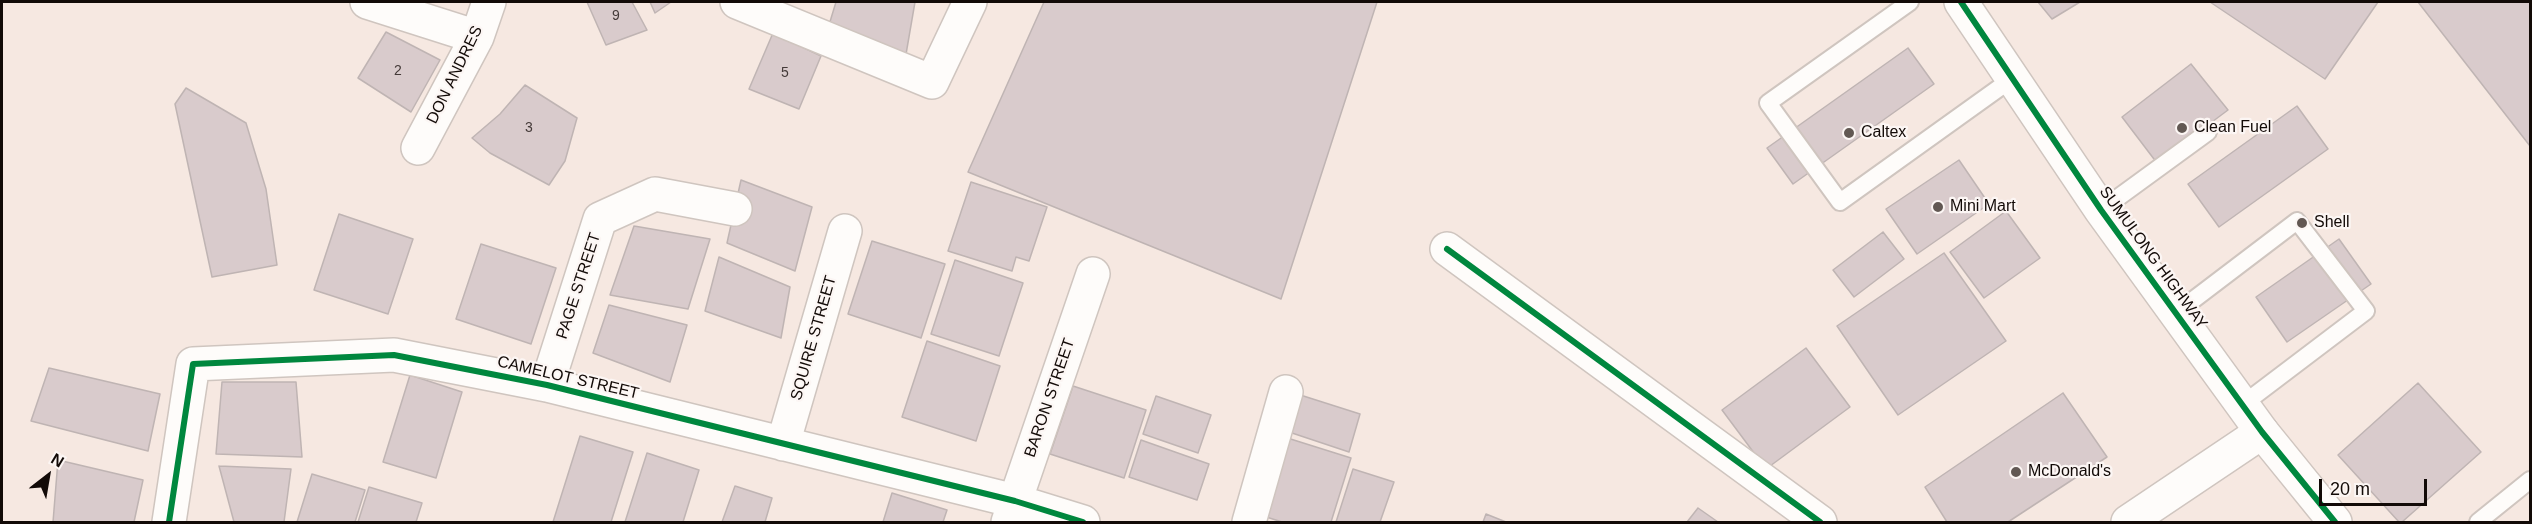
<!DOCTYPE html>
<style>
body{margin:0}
#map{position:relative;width:2532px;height:524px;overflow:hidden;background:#f6e8e1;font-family:Helvetica,sans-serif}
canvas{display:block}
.frame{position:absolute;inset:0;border:3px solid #120a07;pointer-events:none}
.north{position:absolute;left:18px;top:446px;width:60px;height:60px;-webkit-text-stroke:4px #fcf6f4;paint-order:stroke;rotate:31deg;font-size:16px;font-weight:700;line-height:24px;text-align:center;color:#120a07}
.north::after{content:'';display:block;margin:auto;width:21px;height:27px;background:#120a07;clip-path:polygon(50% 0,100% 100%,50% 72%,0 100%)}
.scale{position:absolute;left:2319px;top:479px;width:108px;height:27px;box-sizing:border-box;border:3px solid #120a07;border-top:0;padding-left:8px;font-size:18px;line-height:21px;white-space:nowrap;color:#120a07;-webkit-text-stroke:4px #fcf6f4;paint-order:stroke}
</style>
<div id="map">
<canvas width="2532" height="524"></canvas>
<div class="frame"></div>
<div class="north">N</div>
<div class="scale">20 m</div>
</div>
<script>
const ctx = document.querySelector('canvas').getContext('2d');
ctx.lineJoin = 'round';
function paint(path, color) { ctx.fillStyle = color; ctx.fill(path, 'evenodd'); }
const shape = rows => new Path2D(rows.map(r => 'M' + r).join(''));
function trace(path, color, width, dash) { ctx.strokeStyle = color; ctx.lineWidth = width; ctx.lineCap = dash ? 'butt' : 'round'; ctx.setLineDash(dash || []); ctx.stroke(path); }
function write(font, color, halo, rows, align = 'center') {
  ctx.font = font + ' Helvetica,sans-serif'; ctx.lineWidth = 4.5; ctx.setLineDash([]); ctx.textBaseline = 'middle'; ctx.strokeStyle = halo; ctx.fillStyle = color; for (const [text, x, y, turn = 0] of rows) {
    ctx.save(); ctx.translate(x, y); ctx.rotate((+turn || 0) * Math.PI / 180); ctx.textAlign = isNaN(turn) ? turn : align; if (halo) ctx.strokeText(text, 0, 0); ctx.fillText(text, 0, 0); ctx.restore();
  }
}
const building = shape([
 [587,2,632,2,647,30,606,45,587,2],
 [650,2,671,2,655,13,650,2],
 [836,2,915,2,905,60,829,25,836,2],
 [1044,2,1377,2,1281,299,968,172,1044,2],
 [2038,2,2080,2,2052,19,2038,2],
 [2210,2,2378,2,2325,79,2210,2],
 [2418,2,2530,2,2530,146,2418,2],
 [386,32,440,60,411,112,358,78,386,32],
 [773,33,821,56,799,109,749,89,773,33],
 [1908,48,1934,84,1793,184,1767,148,1908,48],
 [2191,64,2228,110,2157,163,2122,117,2191,64],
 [525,85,577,118,565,161,549,185,490,153,472,138,500,114,525,85],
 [186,88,246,123,266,189,277,265,212,277,175,104,186,88],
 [2297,106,2328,149,2219,227,2188,184,2297,106],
 [1959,160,1989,204,1917,254,1886,209,1959,160],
 [741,180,812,207,795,271,727,243,741,180],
 [971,182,1047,207,1029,261,1016,257,1012,271,948,251,971,182],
 [2006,211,2040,258,1984,298,1950,252,2006,211],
 [339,214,413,239,388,314,314,290,339,214],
 [634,226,710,239,688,309,610,295,634,226],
 [1883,232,1904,259,1854,297,1833,270,1883,232],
 [2339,239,2371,284,2287,342,2256,297,2339,239],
 [872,241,945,264,921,338,848,314,872,241],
 [481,244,556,268,531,344,456,319,481,244],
 [1944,253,2006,341,1898,415,1837,326,1944,253],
 [719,257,790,287,781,338,705,311,719,257],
 [955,260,1023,283,999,356,931,334,955,260],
 [609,305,687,325,670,382,593,353,609,305],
 [927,341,1000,366,976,441,902,417,927,341],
 [1806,348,1850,407,1766,469,1722,410,1806,348],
 [49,368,160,394,148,451,31,421,49,368],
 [410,375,462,392,436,478,383,462,410,375],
 [222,382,296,382,302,457,216,454,222,382],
 [2418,383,2481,452,2402,522,2399,522,2338,455,2418,383],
 [1073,386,1146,410,1124,478,1050,454,1073,386],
 [1294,393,1360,414,1349,452,1283,430,1294,393],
 [2063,393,2107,457,2008,522,1947,522,1925,487,2063,393],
 [1156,396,1211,415,1198,453,1143,434,1156,396],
 [580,436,633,452,611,522,553,522,580,436],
 [1281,436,1351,458,1331,522,1282,522,1257,514,1281,436],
 [1141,440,1209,464,1197,500,1129,477,1141,440],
 [647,453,699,470,683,522,625,522,647,453],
 [58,460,143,480,134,522,53,522,58,460],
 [219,466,291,469,284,522,234,522,219,466],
 [1353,469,1394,482,1380,522,1336,522,1353,469],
 [312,474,365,490,355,522,297,522,312,474],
 [735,486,772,498,765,522,722,522,735,486],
 [369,487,422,503,416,522,358,522,369,487],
 [892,493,947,510,943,522,883,522,892,493],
 [1698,508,1718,522,1687,522,1698,508],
 [1486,514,1506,522,1483,522,1486,514]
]);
const lane = shape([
 [1910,2,1768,103,1840,202,2013,78],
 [2101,210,2208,132],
 [2176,313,2297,221,2366,311,2242,405],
 [2478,522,2530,480]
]);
const street = shape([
 [367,2,477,37],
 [737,2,932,82,970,2],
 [418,148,477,37,489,2],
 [1447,249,1820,522],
 [547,385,600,219,655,194,735,209],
 [783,444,845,231],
 [169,522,193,364,394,355,547,385,1015,501,1083,522],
 [1008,522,1093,274],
 [1249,522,1286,392]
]);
const secondary = shape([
 [2128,522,2262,432]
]);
const primary = shape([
 [1961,2,2101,210,2262,432,2335,522]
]);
const cycleway = shape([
 [1961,2,2101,210,2262,432,2335,522],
 [1447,249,1820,522],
 [169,522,193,364,394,355,547,385,1015,501,1083,522]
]);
const markers = [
 [2182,128,6,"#625853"],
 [1849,133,6,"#625853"],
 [1938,207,6,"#625853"],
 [2302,223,6,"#625853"],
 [2016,472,6,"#625853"]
];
const numberNames = [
 ["9",616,16],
 ["2",398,71],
 ["5",785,73],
 ["3",529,128]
];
const streetNames = [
 ["DON ANDRES",455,75,-64],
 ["SUMULONG HIGHWAY",2153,258,54],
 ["PAGE STREET",579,286,-72],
 ["SQUIRE STREET",814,338,-74],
 ["CAMELOT STREET",568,378,13],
 ["BARON STREET",1050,398,-71]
];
const poiNames = [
 ["Clean Fuel",2194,128],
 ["Caltex",1861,133],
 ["Mini Mart",1950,207],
 ["Shell",2314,223],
 ["McDonald's",2028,472]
];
paint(building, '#d9cbcc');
trace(building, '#bfb4b3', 1.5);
trace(lane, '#cfc5bf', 20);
trace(street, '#cfc5bf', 36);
trace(secondary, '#cfc5bf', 36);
trace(primary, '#cfc5bf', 36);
trace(lane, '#fefcfa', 16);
trace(street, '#fefcfa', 33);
trace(secondary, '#fefcfa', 33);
trace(primary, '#fefcfa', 33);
trace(cycleway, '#00873e', 6);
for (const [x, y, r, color] of markers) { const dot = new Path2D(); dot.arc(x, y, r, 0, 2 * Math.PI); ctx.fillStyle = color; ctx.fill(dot); trace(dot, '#fcf6f4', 2); }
write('14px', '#443a38', null, numberNames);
write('16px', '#120a07', '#fcf6f4', streetNames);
write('16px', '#120a07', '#fcf6f4', poiNames, 'left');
</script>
